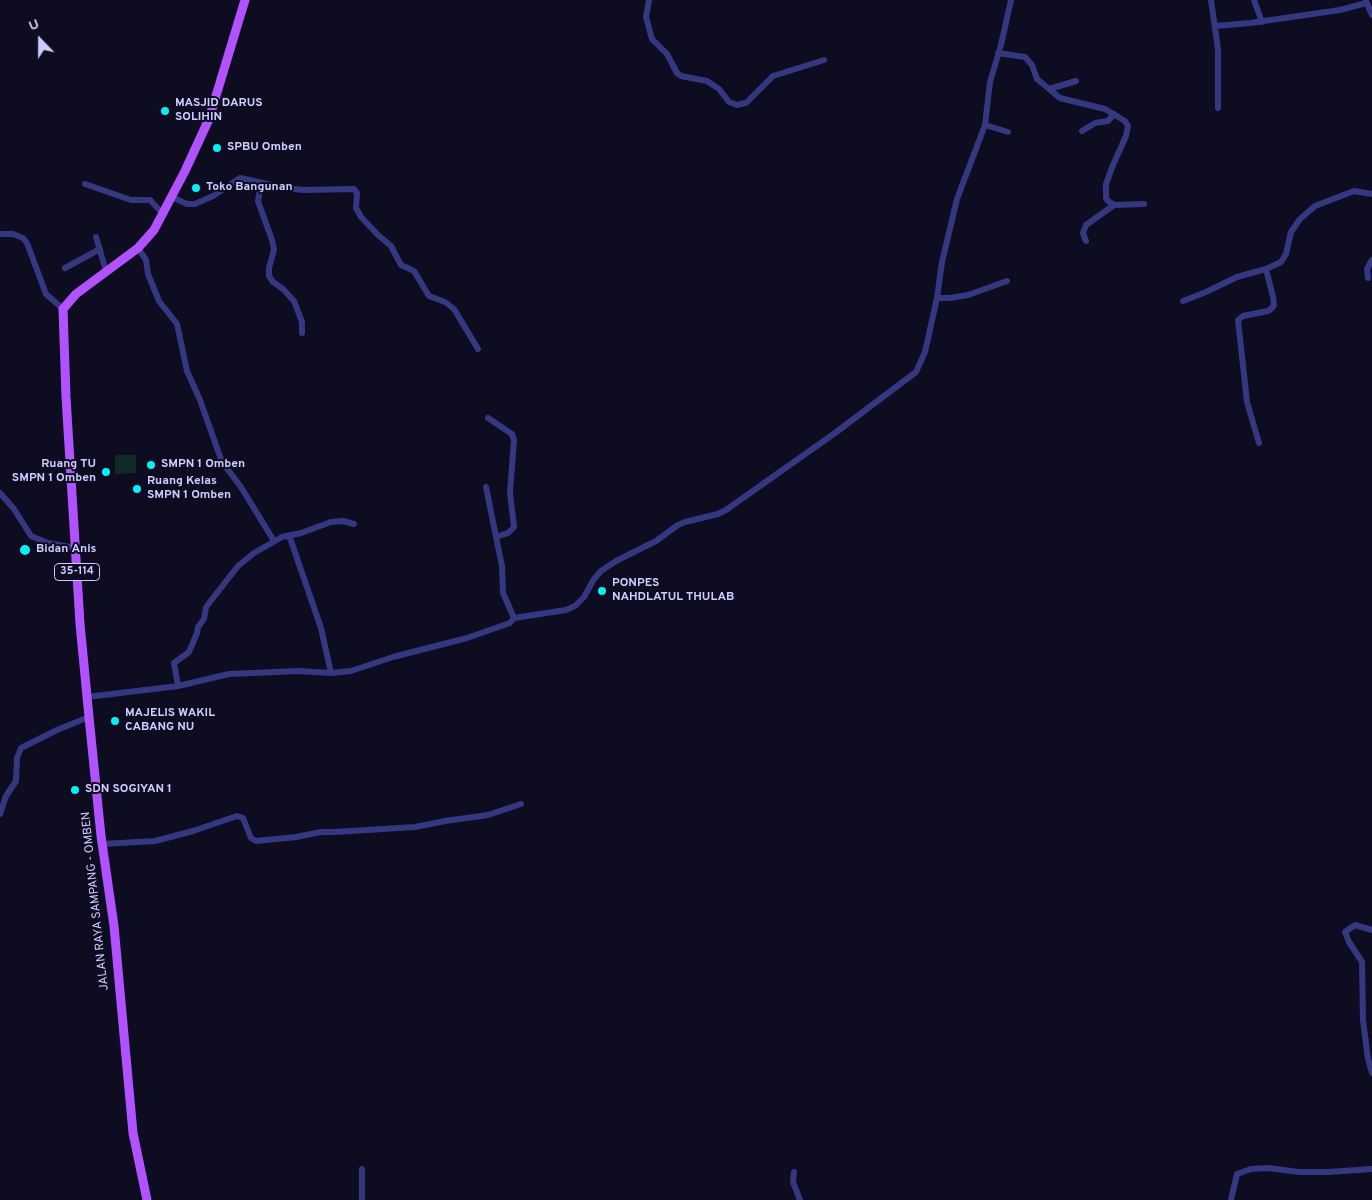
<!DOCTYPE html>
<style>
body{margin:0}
#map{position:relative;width:1372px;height:1200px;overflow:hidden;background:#0e0c20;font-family:Overpass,sans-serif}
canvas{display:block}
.north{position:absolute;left:15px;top:15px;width:50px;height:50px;-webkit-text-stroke:4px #0e0c20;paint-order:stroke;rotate:338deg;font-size:14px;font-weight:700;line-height:20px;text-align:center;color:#cdcbff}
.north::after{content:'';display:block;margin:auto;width:18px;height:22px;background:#cdcbff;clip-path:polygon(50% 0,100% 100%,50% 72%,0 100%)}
</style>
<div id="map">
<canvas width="1372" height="1200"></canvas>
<div class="north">U</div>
</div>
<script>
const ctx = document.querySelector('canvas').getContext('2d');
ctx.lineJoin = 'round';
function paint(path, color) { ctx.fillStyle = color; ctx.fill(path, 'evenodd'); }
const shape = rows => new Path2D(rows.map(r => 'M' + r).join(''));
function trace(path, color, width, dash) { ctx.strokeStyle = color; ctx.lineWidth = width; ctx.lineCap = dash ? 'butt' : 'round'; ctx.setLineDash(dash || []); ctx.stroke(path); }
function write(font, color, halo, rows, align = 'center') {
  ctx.font = font + ' Overpass,sans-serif'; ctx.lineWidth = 4; ctx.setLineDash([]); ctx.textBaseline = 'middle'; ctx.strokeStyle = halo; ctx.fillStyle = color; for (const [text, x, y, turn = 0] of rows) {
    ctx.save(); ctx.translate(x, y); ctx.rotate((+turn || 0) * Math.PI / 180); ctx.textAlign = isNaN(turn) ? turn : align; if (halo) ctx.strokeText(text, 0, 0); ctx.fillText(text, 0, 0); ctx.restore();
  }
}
const green = shape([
 [115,455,136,455,136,473,115,474]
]);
const minor = shape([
 [649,0,646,17,652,39,667,54,677,73,681,76,707,81,719,89,729,102,737,105,746,103,773,76,824,60],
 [1211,0,1218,49,1218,108],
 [1254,0,1262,22],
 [1366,1,1372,15],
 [1215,26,1250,23,1340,10,1366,3],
 [998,53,1025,57,1032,65,1037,79,1060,98,1105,109,1125,121,1128,126,1126,136,1113,165,1106,184,1106,198,1108,201,1114,205,1144,204],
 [1049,89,1076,81],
 [985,125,1008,132],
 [1082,131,1095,123,1108,121,1114,114],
 [85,184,131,200,150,200,163,214],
 [261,184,258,201,272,240,274,250,269,268,269,276,273,282,283,289,294,301,302,322,302,333],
 [172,197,187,204,195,204,213,196,240,178,285,188,304,190,354,189,357,193,356,208,361,217,378,235,391,246,401,265,414,271,429,296,445,302,454,309,478,349],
 [0,234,13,234,23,238,27,243,46,294,63,309],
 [96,237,106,271],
 [1086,241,1083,233,1086,225,1114,205],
 [138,248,146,260,148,274,159,301,177,324,187,371,200,400,222,462,241,487,274,541],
 [65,268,100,249],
 [1368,278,1367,269,1372,260],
 [937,298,950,298,968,295,1007,281],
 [1183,301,1206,292,1237,277,1266,269,1281,262,1286,254,1291,232,1300,219,1315,206,1354,191,1372,194],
 [1259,443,1247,402,1238,320,1243,316,1268,311,1272,308,1274,305,1273,297,1266,269],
 [486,487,496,537],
 [0,493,14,509,31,536,48,543,75,548],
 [289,535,321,628,331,673],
 [514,618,566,610,575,606,584,597,594,579,601,571,616,561,656,541,678,525,685,522,718,514,726,510,835,433,916,372,925,352,937,298,942,262,957,199,985,125,990,82,1001,45,1011,0],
 [178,686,174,663,189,652,197,633,198,627,204,619,206,607,238,566,254,553,282,537,301,533,331,522,343,521,354,524],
 [87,697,178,686,229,674,299,671,331,673,351,671,393,657,467,638,510,623,514,618,503,593,502,566,496,537,508,533,514,527,510,493,514,440,512,434,488,418],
 [0,814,6,796,16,781,17,758,21,748,57,730,89,717],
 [102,844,155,841,193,831,237,816,243,818,251,838,256,841,296,837,321,832,335,832,415,827,445,821,488,815,521,804],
 [1372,930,1355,925,1345,932,1349,942,1362,962,1363,1020,1368,1059,1372,1073],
 [362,1169,362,1200],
 [794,1172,793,1182,800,1200],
 [1231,1200,1237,1174,1251,1169,1268,1168,1299,1172,1328,1172,1372,1169]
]);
const major = shape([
 [147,1200,133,1133,114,926,101,836,89,717,80,624,66,397,63,309,76,294,138,248,154,230,185,171,209,119,245,0]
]);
const markers = [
 [165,111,5,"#00f1f6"],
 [217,148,5,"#00f1f6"],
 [196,188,5,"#00f1f6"],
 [151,465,5,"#00f1f6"],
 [106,472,5,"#00f1f6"],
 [137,489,5,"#00f1f6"],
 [25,550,6,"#00f1f6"],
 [602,591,5,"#00f1f6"],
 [115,721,5,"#00f1f6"],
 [75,790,5,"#00f1f6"]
];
const shields = [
 [77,572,45]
];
const shieldNames = [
 ["35-114",77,572]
];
const poiNames = [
 ["MASJID DARUS",175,104],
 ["SOLIHIN",175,118],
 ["SPBU Omben",227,148],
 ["Toko Bangunan",206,188],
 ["Ruang TU",96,465,"right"],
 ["SMPN 1 Omben",96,479,"right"],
 ["SMPN 1 Omben",161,465],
 ["Ruang Kelas",147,482],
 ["SMPN 1 Omben",147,496],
 ["Bidan Anis",36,550],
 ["PONPES",612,584],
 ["NAHDLATUL THULAB",612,598],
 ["MAJELIS WAKIL",125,714],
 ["CABANG NU",125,728],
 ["SDN SOGIYAN 1",85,790]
];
const streetNames = [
 ["JALAN RAYA SAMPANG - OMBEN",96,901,-96]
];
paint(green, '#0f2b27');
trace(minor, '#353881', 6);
trace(major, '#b152ff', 9);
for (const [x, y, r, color] of markers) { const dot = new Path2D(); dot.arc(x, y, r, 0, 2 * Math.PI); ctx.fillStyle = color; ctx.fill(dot); trace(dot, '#0e0c20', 2); }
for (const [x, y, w] of shields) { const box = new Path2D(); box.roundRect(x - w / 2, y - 8.5, w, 17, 4); ctx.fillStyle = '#0e0c20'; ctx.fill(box); trace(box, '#cdcbff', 1); }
write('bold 11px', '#cdcbff', null, shieldNames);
write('bold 12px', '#cdcbff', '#0e0c20', poiNames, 'left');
write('12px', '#cdcbff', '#0e0c20', streetNames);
</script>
